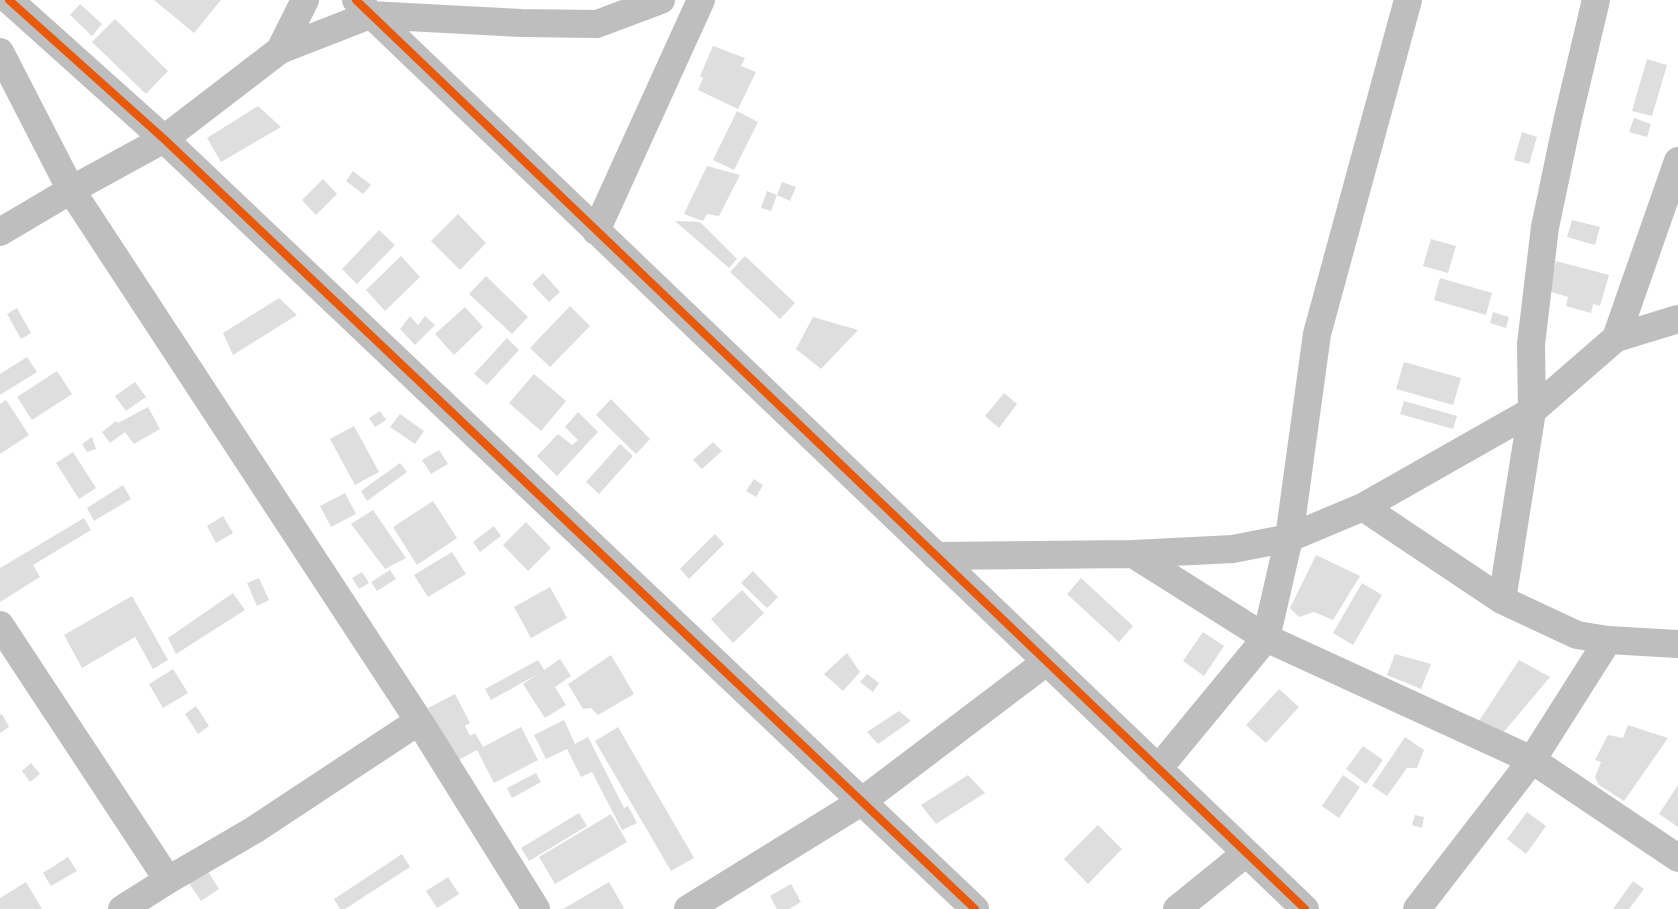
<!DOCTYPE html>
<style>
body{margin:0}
canvas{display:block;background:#fff}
</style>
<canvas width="1678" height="909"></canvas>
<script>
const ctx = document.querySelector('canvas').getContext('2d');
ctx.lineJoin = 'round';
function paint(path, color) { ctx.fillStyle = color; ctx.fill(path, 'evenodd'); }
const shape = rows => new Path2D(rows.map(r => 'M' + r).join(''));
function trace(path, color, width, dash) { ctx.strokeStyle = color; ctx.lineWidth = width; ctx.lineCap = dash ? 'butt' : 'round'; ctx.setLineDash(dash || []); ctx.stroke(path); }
const building = shape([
 [154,0,221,0,194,33],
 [80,4,102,24,92,36,70,15],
 [115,19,168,71,146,94,92,42],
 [713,46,745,58,741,66,756,72,738,109,698,90,703,78,700,76],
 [1647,59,1667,65,1652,116,1632,111],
 [258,106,281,127,221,162,207,138],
 [737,111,758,122,734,170,713,160],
 [1634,118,1651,124,1647,137,1629,132],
 [1522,132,1537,137,1529,164,1514,160],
 [707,166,740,175,719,216,707,214,703,221,684,214],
 [353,171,371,185,363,194,346,181],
 [323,179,337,194,316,215,302,200],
 [782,182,796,187,790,201,777,195,771,211,761,208,767,191,777,195],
 [458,214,486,243,460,270,431,241],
 [1572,220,1600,227,1595,245,1567,237],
 [675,221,700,222,737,259,729,268],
 [379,230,395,245,357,284,342,269],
 [1431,239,1456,246,1448,273,1423,266],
 [401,256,420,277,385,311,366,290],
 [745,256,795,303,780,319,730,272],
 [1556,261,1609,275,1600,306,1593,304,1591,313,1566,306,1568,297,1548,291],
 [543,273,560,292,549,302,532,284],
 [486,276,528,317,512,334,469,294],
 [1440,278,1492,293,1486,315,1434,300],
 [279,298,297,315,233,355,223,333],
 [570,306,590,326,550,367,530,348],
 [465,307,483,327,454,355,435,334],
 [17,308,31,333,21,339,7,314],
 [1493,312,1509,317,1506,328,1490,323],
 [410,316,418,325,425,316,435,325,415,345,400,329],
 [813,317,858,330,821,369,796,349],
 [507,338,519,350,487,385,474,374],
 [27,357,37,372,0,395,0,374],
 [1404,362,1461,378,1453,405,1396,389],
 [57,371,72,394,32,420,17,397],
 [534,374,566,401,541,431,509,403],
 [135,382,146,397,126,411,115,396],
 [1004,393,1017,404,999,428,985,416],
 [611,399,650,439,636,454,596,415],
 [6,400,29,435,0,454,0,404],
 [1404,401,1457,416,1453,429,1400,414],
 [148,407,160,429,134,444,125,432,110,443,102,432,116,421,118,423],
 [380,411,386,420,375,427,369,418],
 [578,412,598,432,557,476,537,456,558,434,572,445,578,440,565,427],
 [400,414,424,431,415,444,390,427],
 [354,426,379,472,355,485,330,439],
 [92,437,96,449,87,452,82,444],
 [713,442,722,451,702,469,693,460],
 [620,444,633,456,599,494,586,482],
 [439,450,448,464,431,474,422,460],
 [73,452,96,488,79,499,56,463],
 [400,463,407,472,367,501,361,491],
 [754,479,763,485,756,497,746,491],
 [123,485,131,499,94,521,87,508],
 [345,493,356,514,331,527,320,506],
 [433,501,457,538,417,565,393,527],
 [373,510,406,558,385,569,351,524],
 [223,516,233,533,216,543,207,526],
 [84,518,91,530,33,565,40,577,0,602,0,568],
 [526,522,551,548,528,571,503,545],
 [494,526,501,536,480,552,473,542],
 [715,534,724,544,689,579,680,569],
 [452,552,466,574,428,597,414,575],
 [1316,555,1360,576,1333,620,1314,612,1299,617,1290,608],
 [390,570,396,579,377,591,371,582],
 [753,571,778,597,767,608,741,583],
 [362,572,369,583,359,589,352,578],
 [259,578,269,600,257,606,247,583],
 [1081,578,1133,626,1119,642,1067,594],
 [1362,583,1382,595,1353,645,1333,633],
 [550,587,567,618,531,638,514,607],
 [742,590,764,613,733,643,711,619],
 [233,593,245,610,176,654,168,638],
 [132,596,168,660,153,669,135,637,82,668,64,635],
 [1203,632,1224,646,1204,676,1183,661],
 [847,653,860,672,843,691,824,674],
 [1395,654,1431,664,1421,689,1387,675],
 [611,655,634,694,598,715,591,708,583,709,568,684],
 [560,659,571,676,555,687,544,670],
 [538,660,566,705,545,718,523,684,538,674,491,700,485,689],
 [1519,660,1550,677,1502,734,1477,724],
 [173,669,188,693,163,708,149,684],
 [867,674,879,683,873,692,860,682],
 [1279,689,1299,707,1266,743,1246,725],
 [455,694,470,723,465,726,470,736,475,733,483,747,521,727,538,760,494,783,477,750,451,764,443,737,428,708],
 [196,706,209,726,198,734,185,714],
 [899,711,911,721,878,744,867,732],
 [2,714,9,727,0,733,0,715],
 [564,720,575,744,588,737,624,808,628,806,637,823,622,830,592,772,581,777,567,749,546,759,534,735],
 [1628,725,1668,738,1624,801,1599,785,1595,777,1601,762,1595,760,1608,735,1623,738],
 [618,727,694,858,671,871,595,741],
 [1405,737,1424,750,1417,768,1407,768,1387,796,1372,786],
 [1363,746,1383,760,1366,784,1346,769],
 [31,763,40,774,30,782,22,771],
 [536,773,541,782,512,798,507,788],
 [968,775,985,793,936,824,921,805],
 [1343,775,1360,787,1339,818,1322,806],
 [1678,785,1678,827,1659,814],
 [1527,812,1546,826,1526,854,1507,839],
 [579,813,587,826,529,861,521,848],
 [611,814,627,842,555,884,539,857],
 [1415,815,1424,817,1422,828,1412,825],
 [1098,825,1122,849,1088,884,1064,859],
 [402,854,410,867,345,909,340,909,334,899],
 [68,857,77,871,51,886,43,873],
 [207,870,219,889,201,901,189,883],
 [448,877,459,894,437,908,426,891],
 [1633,881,1644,889,1629,909,1613,909],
 [26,882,42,909,0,909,0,898],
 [609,882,624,908,622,909,563,909],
 [791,884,801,902,789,909,777,909,770,896]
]);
const minor = shape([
 [9,0,164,139,975,909],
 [356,0,1305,909],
 [280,50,305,0],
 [0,52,71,190,419,721,536,909],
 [596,231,701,0],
 [0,232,71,190,164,139,280,50,370,15,521,23,597,24,661,0],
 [1616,338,1678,161],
 [1363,507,1532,411,1616,338,1678,319],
 [1133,554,1266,638,1532,760,1678,858],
 [936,556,1133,554,1233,549,1289,538,1363,507,1502,600,1577,635,1608,640,1678,644],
 [1502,600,1532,411,1531,344,1545,227,1568,118,1596,0],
 [0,625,168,880],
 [1158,769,1266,638,1289,538,1317,334,1408,0],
 [122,909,168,880,254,830,419,721],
 [688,909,861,802,1046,662],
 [1177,909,1246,853],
 [1417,909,1532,760,1608,640]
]);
const cycleway = shape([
 [9,0,164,139,975,909],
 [356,0,1305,909]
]);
paint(building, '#dedede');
trace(minor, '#bebebe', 28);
trace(cycleway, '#e8590c', 8);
</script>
